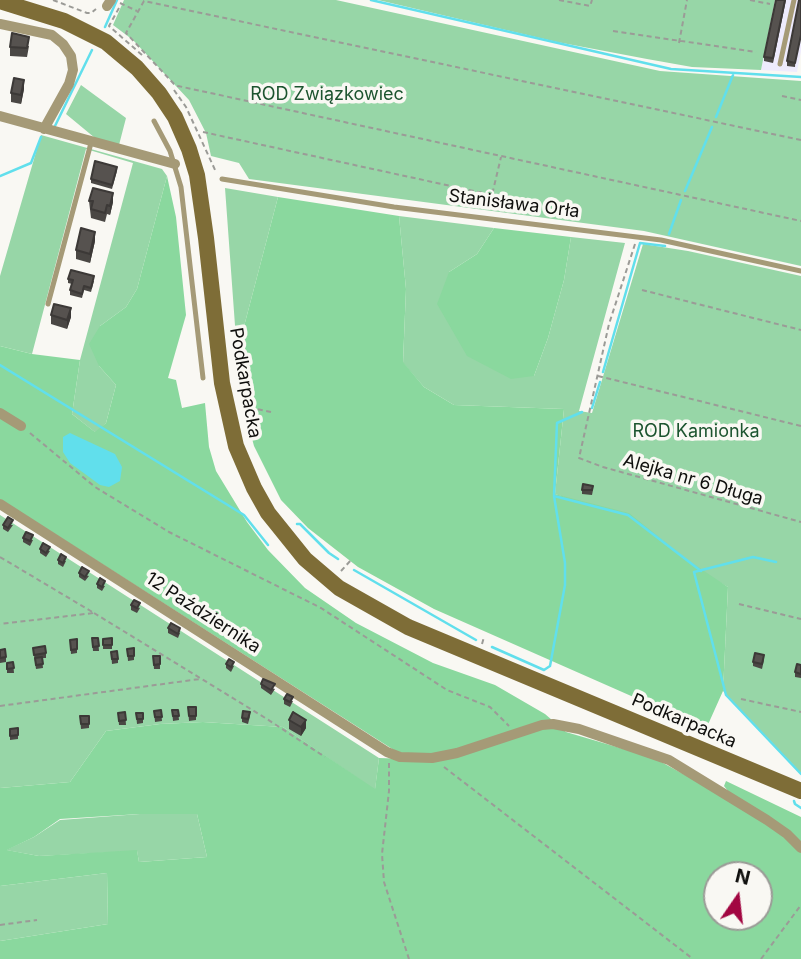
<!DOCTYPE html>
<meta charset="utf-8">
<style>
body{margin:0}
#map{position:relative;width:801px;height:959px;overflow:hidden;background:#f9f8f3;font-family:Inter,sans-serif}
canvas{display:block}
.north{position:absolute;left:703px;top:861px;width:70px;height:70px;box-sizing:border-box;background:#f9f8f3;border:2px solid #9b9b97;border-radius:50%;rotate:14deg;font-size:19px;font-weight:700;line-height:28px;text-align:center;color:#0f0f0d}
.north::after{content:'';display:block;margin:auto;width:24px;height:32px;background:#a20641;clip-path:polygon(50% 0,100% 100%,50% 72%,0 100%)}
</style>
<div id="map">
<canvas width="801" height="959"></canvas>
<div class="north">N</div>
</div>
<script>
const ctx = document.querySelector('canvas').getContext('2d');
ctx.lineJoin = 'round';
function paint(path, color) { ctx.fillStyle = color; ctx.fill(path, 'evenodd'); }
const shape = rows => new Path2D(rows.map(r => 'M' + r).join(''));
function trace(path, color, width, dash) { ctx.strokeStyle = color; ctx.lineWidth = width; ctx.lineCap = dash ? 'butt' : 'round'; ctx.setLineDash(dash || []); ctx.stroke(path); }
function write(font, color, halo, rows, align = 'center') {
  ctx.font = font + ' Inter,sans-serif'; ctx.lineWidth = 7; ctx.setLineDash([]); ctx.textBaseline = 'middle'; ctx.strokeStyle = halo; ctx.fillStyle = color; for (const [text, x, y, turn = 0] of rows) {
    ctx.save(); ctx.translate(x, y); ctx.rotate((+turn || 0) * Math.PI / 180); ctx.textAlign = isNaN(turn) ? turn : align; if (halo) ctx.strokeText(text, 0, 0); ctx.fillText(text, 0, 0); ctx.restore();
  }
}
const industrial = shape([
 [775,0,801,0,801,51,797,72,761,70]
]);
const green = shape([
 [124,0,336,0,660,71,801,81,801,266,644,231,249,179,239,163,211,156,206,133,189,100,133,40,113,25],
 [378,0,775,0,761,70,692,67,647,59,557,42],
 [81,85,126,118,119,145,95,138,66,114],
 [41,135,162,169,167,176,137,289,126,307,100,326,99,366,116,385,106,423,96,433,72,414,80,360,133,163,86,149,32,354,0,346,0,276],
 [225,188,278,197,237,353],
 [399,216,494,228,477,254,449,272,534,376,548,338,564,280,571,237,625,243,579,411,592,413,643,244,688,251,801,276,801,773,723,691,728,587,570,499,555,494,564,409,454,405,424,387,403,363,406,289],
 [0,515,379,758,375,790,283,727,203,722,160,724,106,731,70,782,0,788],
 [140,814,197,814,207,857,139,862,137,851,39,856,6,850,34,837,60,820],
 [107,873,108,924,0,941,0,886]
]);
const forest = shape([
 [167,176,176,217,186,315,168,378,176,380,182,408,205,403,209,447,216,471,247,522,268,550,305,588,356,623,433,663,495,685,545,714,566,732,654,758,727,798,728,791,724,786,726,781,801,817,801,959,0,959,0,941,108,924,107,873,0,886,0,788,70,782,106,731,160,724,203,722,283,727,375,789,379,758,408,759,0,499,0,346,32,354,80,360,72,414,95,432,106,423,116,385,99,366,89,344,100,326,126,307,137,289],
 [140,814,197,814,207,857,139,862,137,850,39,856,7,850,34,837,60,819],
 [717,875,759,875,759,917,717,917],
 [278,197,399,216,406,289,403,362,424,387,454,405,564,409,555,494,629,513,686,559,728,587,723,691,706,729,434,609,358,567,308,528,281,500,254,446,246,416,237,353],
 [494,228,571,237,564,280,548,338,534,376,511,379,467,356,437,304,449,272,477,254]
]);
const water = shape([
 [70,433,115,454,122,467,120,481,109,487,100,485,70,463,63,452,63,437]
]);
const stream = shape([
 [371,0,671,69,801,77],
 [105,27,117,0],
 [716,117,733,75],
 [54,128,92,50],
 [0,176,31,163,41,137],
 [685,191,712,127],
 [669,234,681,200],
 [0,365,244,515,268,545],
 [603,372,640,243,665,246],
 [592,408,600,382],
 [554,496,628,515,701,571],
 [297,524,300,524,329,553,338,559],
 [776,562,753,557,694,572,726,695,801,774],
 [354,570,476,640],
 [492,647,544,670,550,666,565,585,565,563,554,496,557,423,582,412],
 [794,801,795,804,801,808]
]);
const path = shape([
 [53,0,87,13,91,13,96,9],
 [559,0,590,6,592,0],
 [750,0,770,4],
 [120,3,137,11],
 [119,8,109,26,142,55],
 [613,31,756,52],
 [679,43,687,0],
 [174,90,186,107,216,172],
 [782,96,801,100],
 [203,132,492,195,501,157],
 [801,140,144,1,126,33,174,84,178,86,801,221],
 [635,244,609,324,579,458,603,467,801,522],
 [642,290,801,330],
 [598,376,801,426],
 [241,409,252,408,271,412],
 [30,433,95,487,169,532,321,608,447,690,490,707,509,726],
 [0,557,94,613,0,624],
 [341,571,352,559],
 [739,604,801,619],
 [94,613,267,719,325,757],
 [482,644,484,637],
 [741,699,801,712],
 [0,706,200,679],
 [389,763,389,791,382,854,384,882,409,959],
 [444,767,693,959],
 [0,925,37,920],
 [761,959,801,905]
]);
const lane = shape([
 [780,64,794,0],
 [154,121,170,151,181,187,203,378],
 [222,179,394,207,661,240,801,271],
 [48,304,91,143]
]);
const street = shape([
 [107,6,111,0],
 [0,24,52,35,63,44,71,56,73,70,69,84,44,129],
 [0,116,175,164],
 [0,413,21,426],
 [0,504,387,752,400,757,432,758,457,753,542,725,553,724,579,729,669,760,767,820,787,834,801,848]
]);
const secondary = shape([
 [0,1,64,21,106,42,137,68,159,93,175,117,189,149,197,175,206,238,222,383,236,446,254,488,268,513,305,559,339,588,408,627,801,791]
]);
const wall = shape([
 [776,0,773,63,764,61,764,57],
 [799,0,795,67,787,66,787,61],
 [29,46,27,57,10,56,10,47],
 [24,89,21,104,11,102,11,93],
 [117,171,112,189,91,183,91,179],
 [89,201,113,202,110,215,107,214,105,222,91,218],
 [95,241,90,263,76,259,76,250],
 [68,279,94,281,91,292,84,290,82,298,70,295,70,290,72,284,68,283],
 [51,315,71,317,67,329,51,324],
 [582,490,593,490,592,495,582,494],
 [3,525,13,525,8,532,3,529],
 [23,538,33,540,30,546,23,542],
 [40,549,50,551,46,557,40,553],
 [58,560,66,561,63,567,58,564],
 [79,573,89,576,85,581,79,577],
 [97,584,105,586,102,591,97,588],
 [131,605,140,608,137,613,131,610],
 [168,628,180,633,178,638,168,633],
 [92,638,98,638,99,651,93,651],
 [112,638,112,649,103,649,103,639],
 [77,639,77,653,71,654,70,640],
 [33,648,46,653,46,658,42,658,43,668,36,669],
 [134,648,134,660,128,661,127,649],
 [0,650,6,657,6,662,0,663],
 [111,652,118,659,118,663,112,664],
 [153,656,160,656,160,669,154,669],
 [764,660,762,669,753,666,753,662],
 [13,662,14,673,7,673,7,663],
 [226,664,234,666,231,672,226,668],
 [801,665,801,678,795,677,795,672],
 [261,684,275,689,271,695,261,688],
 [284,699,293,701,290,707,284,704],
 [188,707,196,707,196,720,189,721],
 [161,710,162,721,155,722,154,711],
 [172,710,178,710,179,720,173,721],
 [125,712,126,725,119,725,118,713],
 [136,713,143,713,143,723,137,724],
 [80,716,89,716,89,728,81,729],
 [250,716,248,724,242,722,242,718],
 [289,720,306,728,301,736,289,729],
 [18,728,18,739,10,740,10,729]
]);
const shadedWall = shape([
 [785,0,786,0,773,63,773,58],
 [24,80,24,89,21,104,21,95],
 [113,193,113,202,110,215,110,206],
 [95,232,95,241,90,263,90,254],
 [71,308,71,317,67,329,67,320],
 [306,720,306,728,301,736,301,727]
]);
const building = shape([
 [776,0,785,0,773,58,764,57,776,0],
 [799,0,801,0,801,35,795,63,787,61,799,0],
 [12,33,29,37,27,48,10,47,12,33],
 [14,78,24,80,21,95,11,93,14,78],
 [95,161,117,167,112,185,91,179,95,161],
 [93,188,113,193,110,206,107,205,105,213,91,209,93,201,89,201,93,188],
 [81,228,95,232,90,254,76,250,81,228],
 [71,270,94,276,91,288,84,286,82,294,70,290,73,280,68,279,71,270],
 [54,304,71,308,67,320,51,315,54,304],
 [583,484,593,486,592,490,582,490,583,484],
 [8,517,13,520,8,528,3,525,8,517],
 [26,532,33,535,30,541,23,538,26,532],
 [43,543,50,547,46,553,40,549,43,543],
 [61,554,66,557,63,563,58,560,61,554],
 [82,567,89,571,85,577,79,573,82,567],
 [100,578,105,581,102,587,97,584,100,578],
 [134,600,140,603,137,608,131,605,134,600],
 [171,623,180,628,178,634,168,628,171,623],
 [92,638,98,638,99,646,93,647,92,638],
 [112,638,112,645,103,645,103,639,112,638],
 [77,639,77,649,71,650,70,640,77,639],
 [45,646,46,653,34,655,33,648,45,646],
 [134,648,134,656,128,656,127,649,134,648],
 [5,649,6,657,0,658,0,650,5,649],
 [117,651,118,659,112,659,111,652,117,651],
 [755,653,764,655,762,664,753,662,755,653],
 [153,656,160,656,160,664,154,665,153,656],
 [42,657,43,664,36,665,35,658,42,657],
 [229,659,234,662,231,667,226,664,229,659],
 [13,662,14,668,7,669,7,663,13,662],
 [797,664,801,665,801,674,795,672,797,664],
 [263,679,275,684,271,690,261,684,263,679],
 [287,694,293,697,290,702,284,699,287,694],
 [188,707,196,707,196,716,189,716,188,707],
 [161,710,162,717,155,717,154,711,161,710],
 [172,710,178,710,179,716,173,716,172,710],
 [243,711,250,712,248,719,242,718,243,711],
 [125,712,126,720,119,721,118,713,125,712],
 [293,712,306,720,301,727,289,720,293,712],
 [136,713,143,713,143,719,137,719,136,713],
 [80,716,89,716,89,724,81,724,80,716],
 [18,728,18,735,10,736,10,729,18,728]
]);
const parkNames = [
 ["ROD Związkowiec",327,95],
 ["ROD Kamionka",696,432]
];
const streetNames = [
 ["Stanisława Orła",514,204,7],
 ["Podkarpacka",245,383,80],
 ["Alejka nr 6 Długa",693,480,16],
 ["12 Października",203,613,33],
 ["Podkarpacka",684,721,23]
];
paint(industrial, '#eeebfd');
paint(green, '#97d6a7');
paint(forest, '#8ad89e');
paint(water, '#61dfec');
trace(stream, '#61dfec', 2.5);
trace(path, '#9b9b97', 2, [5, 3.5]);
trace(lane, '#a59a77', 5);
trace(street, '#a59a77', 10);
trace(secondary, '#7e6d37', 16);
paint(wall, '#4a4744');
paint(shadedWall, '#3c3937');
paint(building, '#56524f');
trace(building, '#3c3937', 2);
write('18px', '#1c542f', '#f9f8f3', parkNames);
write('18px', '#0f0f0d', '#f9f8f3', streetNames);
</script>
